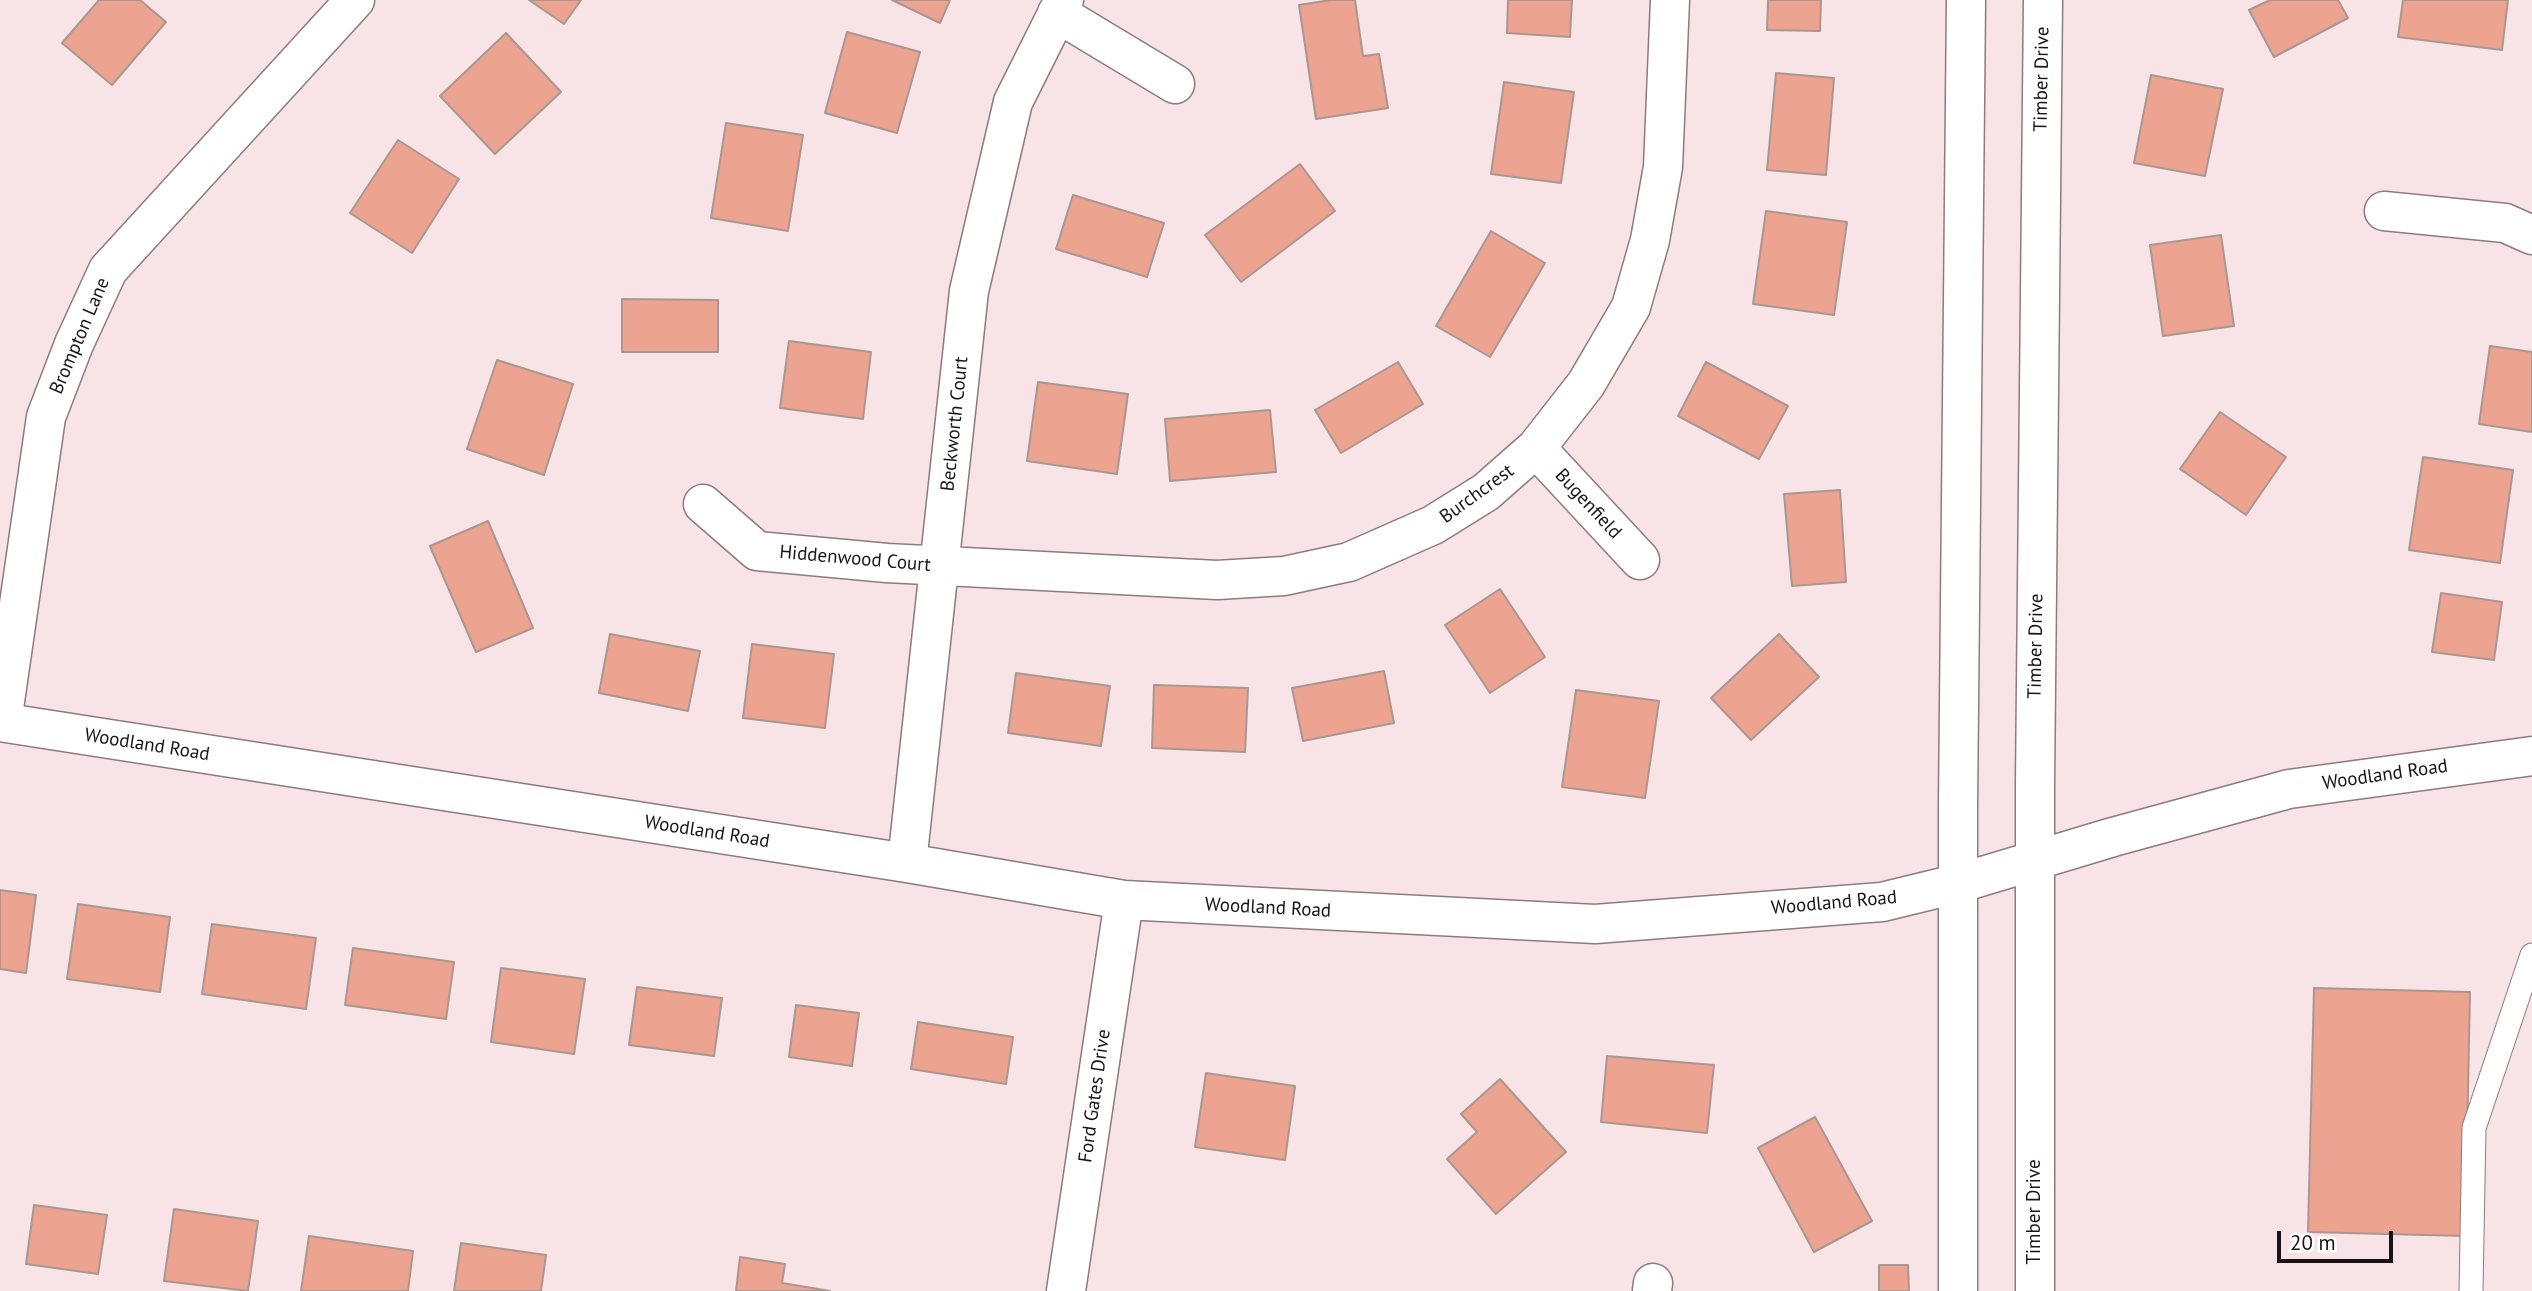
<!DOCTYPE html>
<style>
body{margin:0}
#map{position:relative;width:2532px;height:1291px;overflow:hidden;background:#f8e3e7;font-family:"PT Sans",sans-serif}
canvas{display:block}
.scale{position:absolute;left:2277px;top:1231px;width:116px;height:32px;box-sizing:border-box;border:4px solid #1a1315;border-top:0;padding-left:9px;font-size:21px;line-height:24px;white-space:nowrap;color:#1a1315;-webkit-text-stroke:5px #fff;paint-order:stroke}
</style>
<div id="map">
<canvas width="2532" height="1291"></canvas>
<div class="scale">20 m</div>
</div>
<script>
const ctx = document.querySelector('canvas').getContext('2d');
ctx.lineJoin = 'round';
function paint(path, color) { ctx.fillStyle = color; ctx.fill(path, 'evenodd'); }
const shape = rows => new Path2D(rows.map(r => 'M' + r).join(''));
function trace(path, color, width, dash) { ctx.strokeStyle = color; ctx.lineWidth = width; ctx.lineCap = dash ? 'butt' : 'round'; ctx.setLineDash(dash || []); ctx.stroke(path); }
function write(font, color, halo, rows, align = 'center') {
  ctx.font = font + ' "PT Sans",sans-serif'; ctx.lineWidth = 7; ctx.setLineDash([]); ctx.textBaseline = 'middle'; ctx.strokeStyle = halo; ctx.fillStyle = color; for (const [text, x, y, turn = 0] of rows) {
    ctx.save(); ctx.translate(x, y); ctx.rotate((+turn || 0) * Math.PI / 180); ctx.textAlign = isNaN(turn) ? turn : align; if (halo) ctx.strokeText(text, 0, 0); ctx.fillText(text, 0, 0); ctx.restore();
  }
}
const building = shape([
 [99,0,140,0,166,22,112,85,62,43,99,0],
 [529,0,581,0,564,24,529,0],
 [892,0,950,0,940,23,892,0],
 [1331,0,1355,0,1363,56,1379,54,1388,108,1316,119,1299,5,1331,0],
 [1508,0,1572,0,1570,37,1507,33,1508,0],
 [1768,0,1821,0,1820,31,1767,30,1768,0],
 [2270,0,2338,0,2348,18,2274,57,2249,10,2270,0],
 [2403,0,2508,0,2502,50,2398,37,2403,0],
 [847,32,920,52,897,133,825,113,847,32],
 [506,33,561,92,495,154,440,96,506,33],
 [1776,73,1834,78,1826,175,1767,170,1776,73],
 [2151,75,2223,89,2205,176,2134,163,2151,75],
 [1504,82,1574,92,1561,183,1491,174,1504,82],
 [726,123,803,135,788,231,711,218,726,123],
 [398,140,459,179,412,253,350,213,398,140],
 [1300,164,1335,211,1241,282,1205,235,1300,164],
 [1073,195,1164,223,1147,277,1056,249,1073,195],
 [1766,211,1847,222,1834,315,1753,304,1766,211],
 [1491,231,1545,263,1490,357,1436,326,1491,231],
 [2221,235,2234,326,2163,336,2150,245,2221,235],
 [622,299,718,300,718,352,622,352,622,299],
 [789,341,871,352,863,419,780,408,789,341],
 [2490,346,2532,352,2532,432,2479,424,2490,346],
 [497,360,573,384,544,475,467,449,497,360],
 [1398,362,1423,404,1341,453,1315,410,1398,362],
 [1706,362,1788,406,1759,459,1678,416,1706,362],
 [1038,382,1128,394,1117,474,1027,461,1038,382],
 [1270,410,1276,472,1170,481,1165,419,1270,410],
 [2220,412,2286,457,2246,515,2180,469,2220,412],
 [2423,457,2513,470,2500,563,2409,550,2423,457],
 [1840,490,1846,582,1792,586,1784,494,1840,490],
 [488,521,533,628,476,652,430,546,488,521],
 [1500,589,1545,657,1490,693,1445,625,1500,589],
 [2441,593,2502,602,2494,660,2432,652,2441,593],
 [610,634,700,651,688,711,599,693,610,634],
 [1779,634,1819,677,1751,740,1711,698,1779,634],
 [752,644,834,654,825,728,743,718,752,644],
 [1384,671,1394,723,1303,741,1292,688,1384,671],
 [1016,673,1110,686,1101,746,1008,733,1016,673],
 [1154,685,1248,688,1245,752,1152,748,1154,685],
 [1576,690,1659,701,1645,798,1562,787,1576,690],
 [0,890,36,895,26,973,0,969,0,890],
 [78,904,170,917,160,992,67,979,78,904],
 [212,924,316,938,306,1009,202,994,212,924],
 [353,948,454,962,446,1019,345,1005,353,948],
 [501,968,585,979,574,1054,491,1042,501,968],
 [637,987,722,998,714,1056,629,1045,637,987],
 [2314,988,2470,992,2465,1236,2308,1232,2314,988],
 [796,1005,859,1013,852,1066,789,1057,796,1005],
 [918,1022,1013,1037,1006,1084,911,1069,918,1022],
 [1607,1056,1714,1065,1707,1133,1601,1122,1607,1056],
 [1206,1073,1295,1086,1285,1160,1195,1147,1206,1073],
 [1500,1079,1566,1152,1496,1214,1447,1159,1477,1132,1461,1114,1500,1079],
 [1815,1117,1872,1221,1814,1252,1758,1148,1815,1117],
 [34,1205,107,1215,98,1274,26,1264,34,1205],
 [174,1209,258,1221,248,1291,164,1281,174,1209],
 [309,1236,413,1251,408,1291,301,1291,309,1236],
 [461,1243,546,1255,541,1291,454,1291,461,1243],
 [740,1257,785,1264,782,1283,830,1291,736,1291,740,1257],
 [1879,1265,1908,1265,1909,1291,1879,1291,1879,1265]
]);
const lane = shape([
 [2471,1291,2474,1128,2532,955]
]);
const street = shape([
 [1057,13,1175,84],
 [2384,211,2505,223,2532,235],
 [1536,448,1640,560],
 [703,504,757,551,887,563,1217,580,1284,576,1349,562,1433,525,1486,492,1536,448,1586,384,1631,307,1650,240,1663,167,1670,0],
 [0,722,907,863,1124,900,1595,924,1882,902,1960,883],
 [2,722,46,417,74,344,108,270,355,0],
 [907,863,969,291,1013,102,1064,0],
 [1066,1291,1124,900],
 [1652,1291,1653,1283]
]);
const secondary = shape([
 [1960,883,2113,837,2289,789,2532,756],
 [1958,1291,1958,805,1966,0],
 [2035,1291,2035,782,2043,0]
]);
const streetNames = [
 ["Timber Drive",2042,79,-89],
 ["Brompton Lane",80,336,-67],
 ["Beckworth Court",955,424,-84],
 ["Burchcrest",1477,494,-36],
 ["Bugenfield",1588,504,47],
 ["Hiddenwood Court",855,559,5],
 ["Timber Drive",2036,646,-89],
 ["Woodland Road",147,745,9],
 ["Woodland Road",2385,775,-8],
 ["Woodland Road",707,832,9],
 ["Woodland Road",1834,903,-5],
 ["Woodland Road",1268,908,3],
 ["Ford Gates Drive",1095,1096,-82],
 ["Timber Drive",2035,1212,-90]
];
paint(building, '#eca390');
trace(building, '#aa9792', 2);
trace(lane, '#8e7b7f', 25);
trace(street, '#8e7b7f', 41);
trace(secondary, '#8e7b7f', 41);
trace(lane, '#fff', 23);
trace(street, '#fff', 38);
trace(secondary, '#fff', 38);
write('19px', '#1a1315', '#fff', streetNames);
</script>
